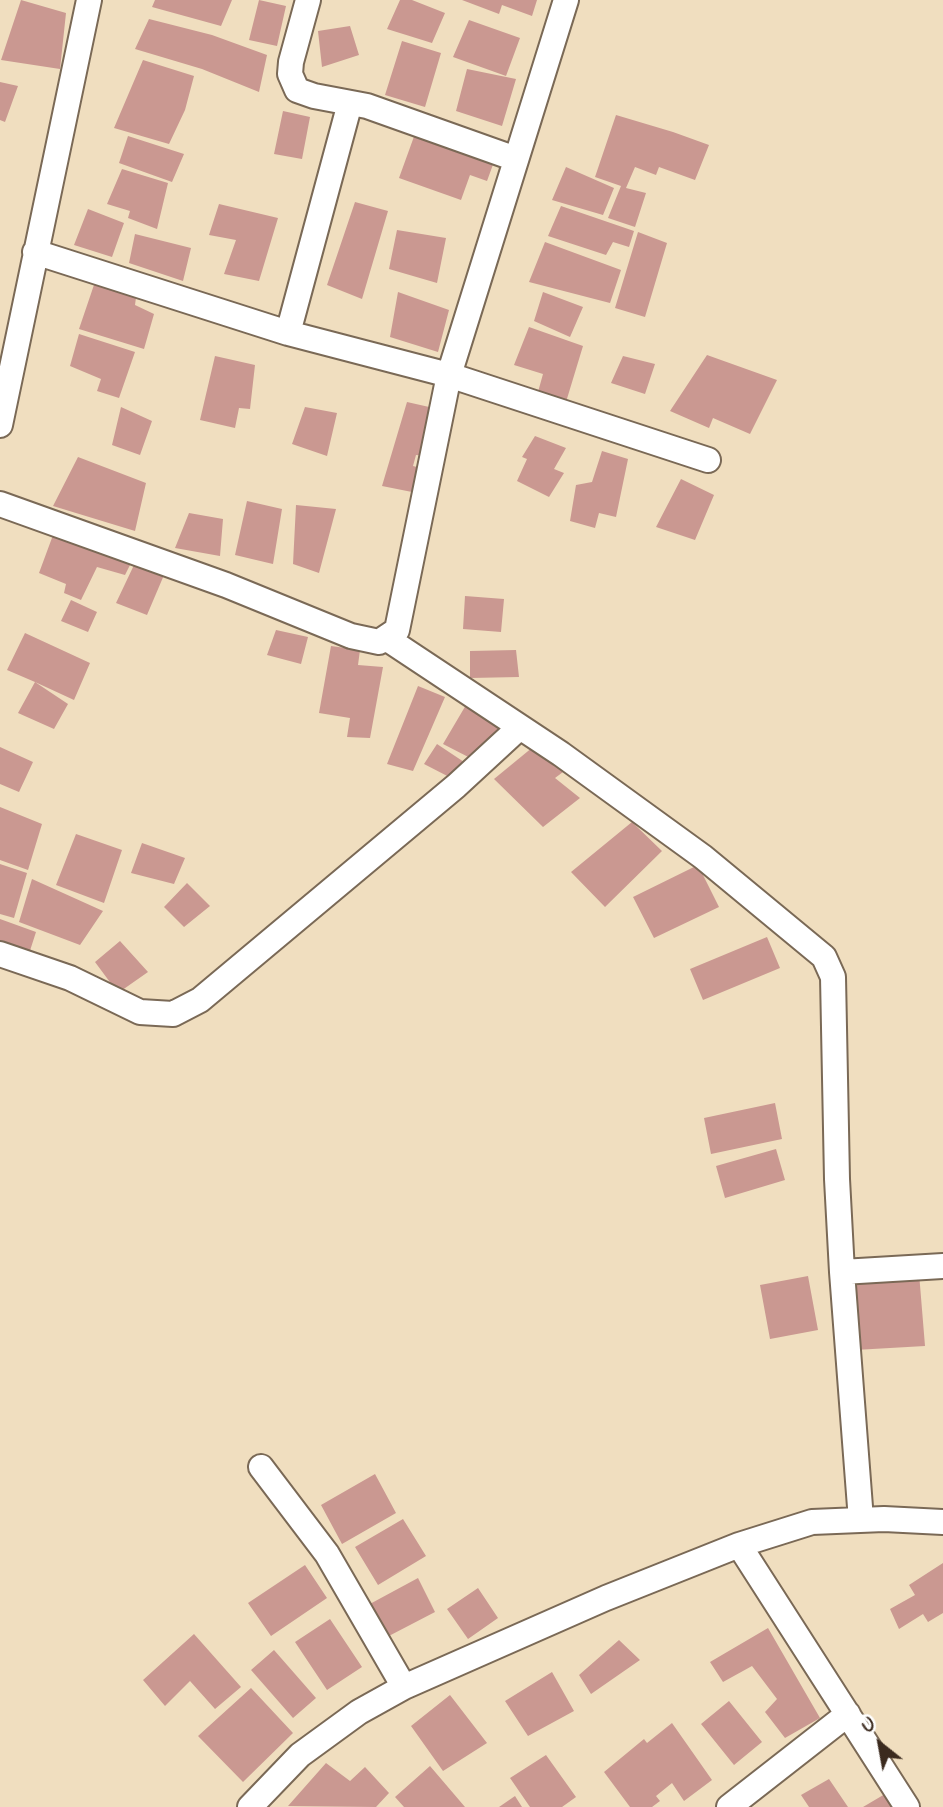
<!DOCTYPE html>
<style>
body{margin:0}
#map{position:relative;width:943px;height:1807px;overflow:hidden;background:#f0debf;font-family:Mynerve,sans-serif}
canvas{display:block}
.north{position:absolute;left:845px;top:1709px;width:70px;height:70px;-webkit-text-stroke:5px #fff;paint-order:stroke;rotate:329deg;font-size:19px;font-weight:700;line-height:28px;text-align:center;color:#3b2a1e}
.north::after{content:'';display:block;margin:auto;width:24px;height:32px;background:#3b2a1e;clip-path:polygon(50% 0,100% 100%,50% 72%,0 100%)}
</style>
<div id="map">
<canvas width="943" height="1807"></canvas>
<div class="north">U</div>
</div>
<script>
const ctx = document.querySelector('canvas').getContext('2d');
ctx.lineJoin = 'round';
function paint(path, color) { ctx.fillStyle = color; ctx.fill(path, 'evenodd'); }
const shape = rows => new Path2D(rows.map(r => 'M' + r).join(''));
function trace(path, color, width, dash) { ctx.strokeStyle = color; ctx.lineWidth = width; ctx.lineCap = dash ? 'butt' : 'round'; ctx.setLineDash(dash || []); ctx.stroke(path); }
const building = shape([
 [21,0,66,13,60,69,1,60],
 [155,0,232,0,221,26,152,7],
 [259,0,286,6,277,46,249,40],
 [400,0,412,0,445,13,432,43,387,29],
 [462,0,537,0,532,16,502,5,499,14],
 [149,19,212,35,267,55,259,92,202,69,135,49],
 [469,20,520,38,506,76,453,57],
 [350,26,359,55,322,67,318,31],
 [402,41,441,53,425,107,385,95],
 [143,60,194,76,185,110,169,144,114,128],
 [467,69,516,79,502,126,456,111],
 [0,82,18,86,5,122,0,120],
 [283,111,310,117,302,159,274,154],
 [616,115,673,132,709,145,695,180,659,167,656,175,635,167,626,188,646,193,635,227,608,218,621,186,595,177],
 [416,131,495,159,487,181,470,175,461,200,399,178],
 [128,136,184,154,172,182,119,163],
 [566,167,614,188,603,215,552,200],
 [122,169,168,183,157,229,128,218,130,211,107,204],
 [355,202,388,211,362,299,327,285],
 [219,204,278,218,259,281,224,274,236,240,209,235],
 [561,206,634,231,629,247,613,242,606,255,548,236],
 [88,209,124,223,112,257,74,245],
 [397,230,446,238,437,283,389,269],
 [638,232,667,243,645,317,615,308],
 [135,234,191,248,183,281,129,263],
 [545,242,621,270,610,303,529,282],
 [97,276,137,290,135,305,154,314,144,349,79,329],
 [398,292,449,310,438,352,390,337],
 [543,292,583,307,570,337,534,321],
 [529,327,583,346,566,402,538,392,543,374,514,365],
 [79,334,135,352,119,398,97,391,101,379,70,366],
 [707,355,777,380,750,434,713,418,709,428,670,411],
 [215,356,255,365,250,409,239,408,235,428,200,420],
 [623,356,655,364,645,394,611,383],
 [407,402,438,409,427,456,416,455,413,466,425,469,422,494,382,486],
 [121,407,152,421,140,455,112,445],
 [305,407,337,413,327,456,292,444],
 [535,436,566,448,554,469,564,473,549,497,517,481,527,459,522,457],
 [602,451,628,459,616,517,599,513,595,528,570,521,576,485,592,482],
 [78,457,146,483,135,531,53,506],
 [681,479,714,495,695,540,656,527],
 [247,501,282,509,273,564,235,555],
 [296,505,336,509,319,573,293,564],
 [189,513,223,519,220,556,175,548],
 [56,527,135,555,125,575,97,567,81,600,64,593,66,584,39,573],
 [134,565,164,575,147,615,116,603],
 [465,596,504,599,501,632,463,629],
 [71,600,97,612,88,632,61,621],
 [276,630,308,637,301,664,267,655],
 [25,633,90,663,74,700,35,682,68,704,54,729,18,713,35,682,7,670],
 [331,646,360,650,358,665,383,667,370,738,347,737,350,718,319,713],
 [516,650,519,677,470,678,470,651],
 [418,686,445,697,413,771,387,764],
 [466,705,504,726,480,763,443,744],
 [437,744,464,762,457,781,424,764],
 [0,747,33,762,19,792,0,784],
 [533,747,563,772,555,778,580,798,543,827,494,779],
 [0,807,42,824,28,870,0,860],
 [632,822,662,851,605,907,571,872],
 [76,834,122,850,104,903,56,885],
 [142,843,185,858,174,884,131,873],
 [0,864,27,873,14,918,0,914],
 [698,865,719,907,654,938,633,897],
 [32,879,103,911,80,945,19,922],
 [187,883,210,906,184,927,164,907],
 [0,919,36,932,27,960,0,950],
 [767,937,780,968,703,1000,690,969],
 [120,941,148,972,118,993,95,962],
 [775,1103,782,1139,711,1154,704,1118],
 [776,1149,785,1180,725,1198,716,1166],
 [919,1273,925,1346,855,1350,852,1278],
 [808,1276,818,1330,770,1339,760,1285],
 [375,1474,396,1513,342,1544,321,1505],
 [403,1519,426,1556,378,1585,355,1547],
 [943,1563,943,1613,928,1622,923,1614,899,1629,890,1609,915,1595,909,1585],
 [305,1565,327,1598,271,1636,248,1603],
 [418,1578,435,1612,385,1638,368,1605],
 [478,1588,498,1618,468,1639,447,1609],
 [330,1619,362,1667,327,1690,295,1642],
 [768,1628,820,1718,785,1738,765,1712,777,1699,752,1666,723,1682,710,1662],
 [194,1634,241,1687,215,1709,190,1681,165,1706,143,1680],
 [619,1640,640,1660,591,1694,579,1675],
 [274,1650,316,1698,293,1718,251,1670],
 [552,1672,574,1711,528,1736,505,1701],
 [251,1688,293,1733,243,1782,198,1736],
 [450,1695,487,1743,443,1771,411,1726],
 [729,1701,762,1742,734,1765,701,1724],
 [672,1723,712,1780,684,1801,672,1783,656,1796,660,1801,652,1807,630,1807,604,1772,644,1739,647,1743],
 [546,1755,576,1797,562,1807,530,1807,510,1778],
 [326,1763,350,1781,365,1767,389,1793,376,1807,288,1806],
 [430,1766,465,1807,404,1807,395,1797],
 [829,1779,848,1807,809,1807,801,1795],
 [885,1794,893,1807,863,1807],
 [515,1796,522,1807,499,1807]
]);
const street = shape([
 [308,0,291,62,290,74,297,90,314,96,367,106,516,159],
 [35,252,288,333,449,375,708,460],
 [288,333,350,103],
 [0,425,89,0],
 [0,504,226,585,351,636,379,642,397,630,449,375,566,0],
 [386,638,561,754,703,857,824,957,833,977,837,1179,842,1272,861,1520],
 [0,954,70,978,140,1012,173,1014,200,1000,456,786,520,727],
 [842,1272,943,1266],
 [261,1467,327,1554,404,1687],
 [739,1545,907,1807],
 [250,1807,300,1755,359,1712,404,1687,606,1598,739,1545,812,1522,884,1519,943,1522],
 [729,1807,848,1714]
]);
paint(building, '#ca9891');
trace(street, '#7a6956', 28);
trace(street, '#fff', 24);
</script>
